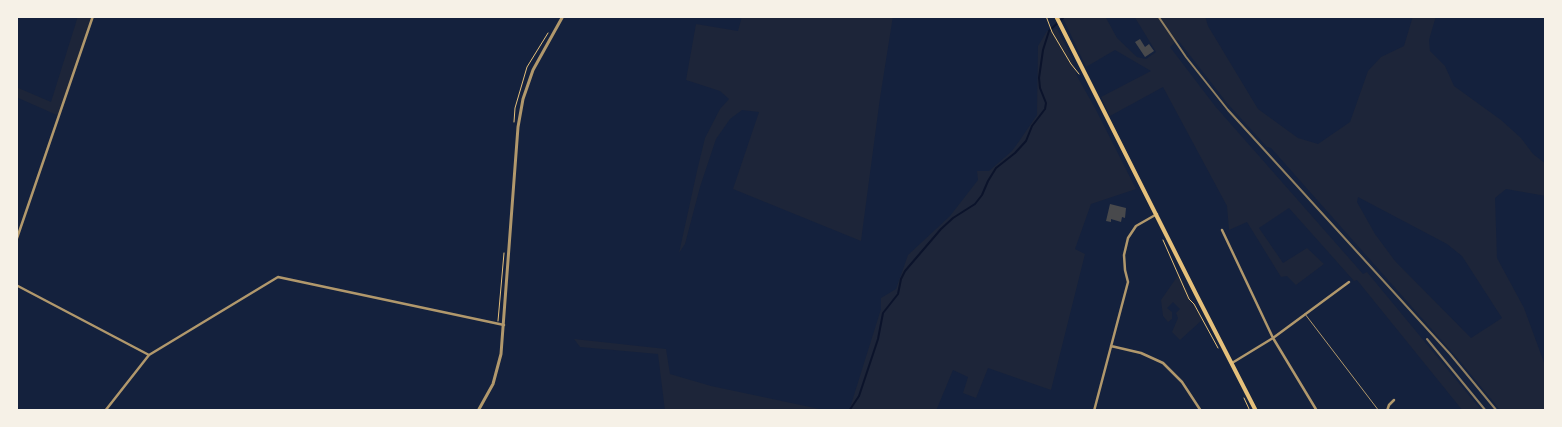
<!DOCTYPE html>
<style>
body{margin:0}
#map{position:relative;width:1562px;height:427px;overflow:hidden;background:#14213d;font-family:"Zilla Slab",serif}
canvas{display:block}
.frame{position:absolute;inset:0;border:18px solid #f6f1e7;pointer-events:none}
</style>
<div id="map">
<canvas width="1562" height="427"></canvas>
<div class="frame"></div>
</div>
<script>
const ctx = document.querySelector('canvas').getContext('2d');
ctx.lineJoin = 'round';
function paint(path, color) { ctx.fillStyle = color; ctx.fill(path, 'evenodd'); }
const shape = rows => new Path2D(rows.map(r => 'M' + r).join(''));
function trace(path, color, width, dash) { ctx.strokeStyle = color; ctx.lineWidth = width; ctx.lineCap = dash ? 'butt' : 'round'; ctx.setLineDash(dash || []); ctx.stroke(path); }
const green = shape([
 [78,16,93,16,59,116,16,97,16,87,51,102],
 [742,16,893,16,880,98,861,241,733,189,759,112,742,110,730,119,716,139,700,187,685,244,679,253,697,171,705,138,720,109,729,99,720,91,686,80,696,24,738,31],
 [1062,16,1105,16,1117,38,1137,57,1146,59,1156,52,1134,16,1205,16,1208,26,1258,109,1298,138,1318,144,1350,122,1368,71,1381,57,1404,46,1413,16,1436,16,1429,40,1430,51,1445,66,1454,86,1501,120,1521,138,1533,154,1546,164,1546,196,1506,189,1495,198,1497,258,1524,308,1546,368,1546,411,1501,411,1459,360,1271,148,1267,147,1227,103,1178,40,1170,47,1215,106,1363,274,1367,272,1482,411,1463,411,1357,280,1354,281,1289,208,1259,228,1283,263,1307,248,1324,264,1296,285,1287,276,1281,277,1247,222,1229,230,1227,206,1163,87,1110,116,1101,97,1151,71,1115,50,1086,67],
 [1358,197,1447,244,1462,256,1502,318,1471,338,1395,261,1375,234,1357,202],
 [1057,29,1072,58,1077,76,1095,108,1136,189,1091,204,1075,249,1085,254,1051,390,988,368,976,398,963,393,968,377,953,370,936,411,849,411,881,309,881,298,896,289,908,255,950,216,978,180,977,171,989,171,1012,151,1020,140,1037,115,1038,46,1047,31],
 [1179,274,1202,320,1180,340,1172,332,1178,318,1176,313,1180,309,1173,302,1167,308,1172,312,1172,319,1168,322,1163,316,1161,300],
 [574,339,666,349,670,374,711,386,829,411,665,411,658,354,580,347]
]);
const stream = shape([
 [849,411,859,396,878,339,883,313,898,294,901,279,905,271,941,229,953,218,975,204,982,195,988,181,996,168,1015,153,1026,141,1032,126,1045,109,1046,103,1040,88,1039,78,1043,50,1049,31,1065,16]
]);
const building = shape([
 [1140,39,1145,47,1149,44,1154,51,1145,57,1135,42],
 [1110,204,1126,208,1125,218,1122,217,1121,222,1111,219,1111,222,1106,221]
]);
const path = shape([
 [1046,16,1052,32,1071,64,1079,74],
 [514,122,515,108,527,67,548,33],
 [1163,240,1189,299,1194,304,1218,348],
 [498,321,504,253],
 [1244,398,1250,411]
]);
const service = shape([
 [1305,314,1379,411]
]);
const minor = shape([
 [1222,230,1273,338,1317,411],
 [16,241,93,16],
 [16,285,149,355],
 [1111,346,1141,353,1163,363,1182,382,1201,411],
 [1232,363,1273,338,1349,282],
 [105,411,149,355,278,277,504,325],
 [1094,411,1128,282,1125,270,1124,255,1128,238,1136,226,1157,214],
 [1387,411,1389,405,1394,400]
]);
const tertiary = shape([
 [478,411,493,384,501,354,518,127,523,99,533,70,563,16]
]);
const secondary = shape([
 [1056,16,1196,294,1256,411]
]);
const rail = shape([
 [1158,16,1186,57,1228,110,1450,354,1497,411],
 [1427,339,1486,411]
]);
paint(green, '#1d2539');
trace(stream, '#0b132b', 2);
paint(building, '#48494c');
trace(path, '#e5c07b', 1);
trace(service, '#b1986c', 1);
trace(minor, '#b1986c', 2.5);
trace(tertiary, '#b1986c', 3);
trace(secondary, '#e5c07b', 4);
trace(rail, '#918062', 2);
</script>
